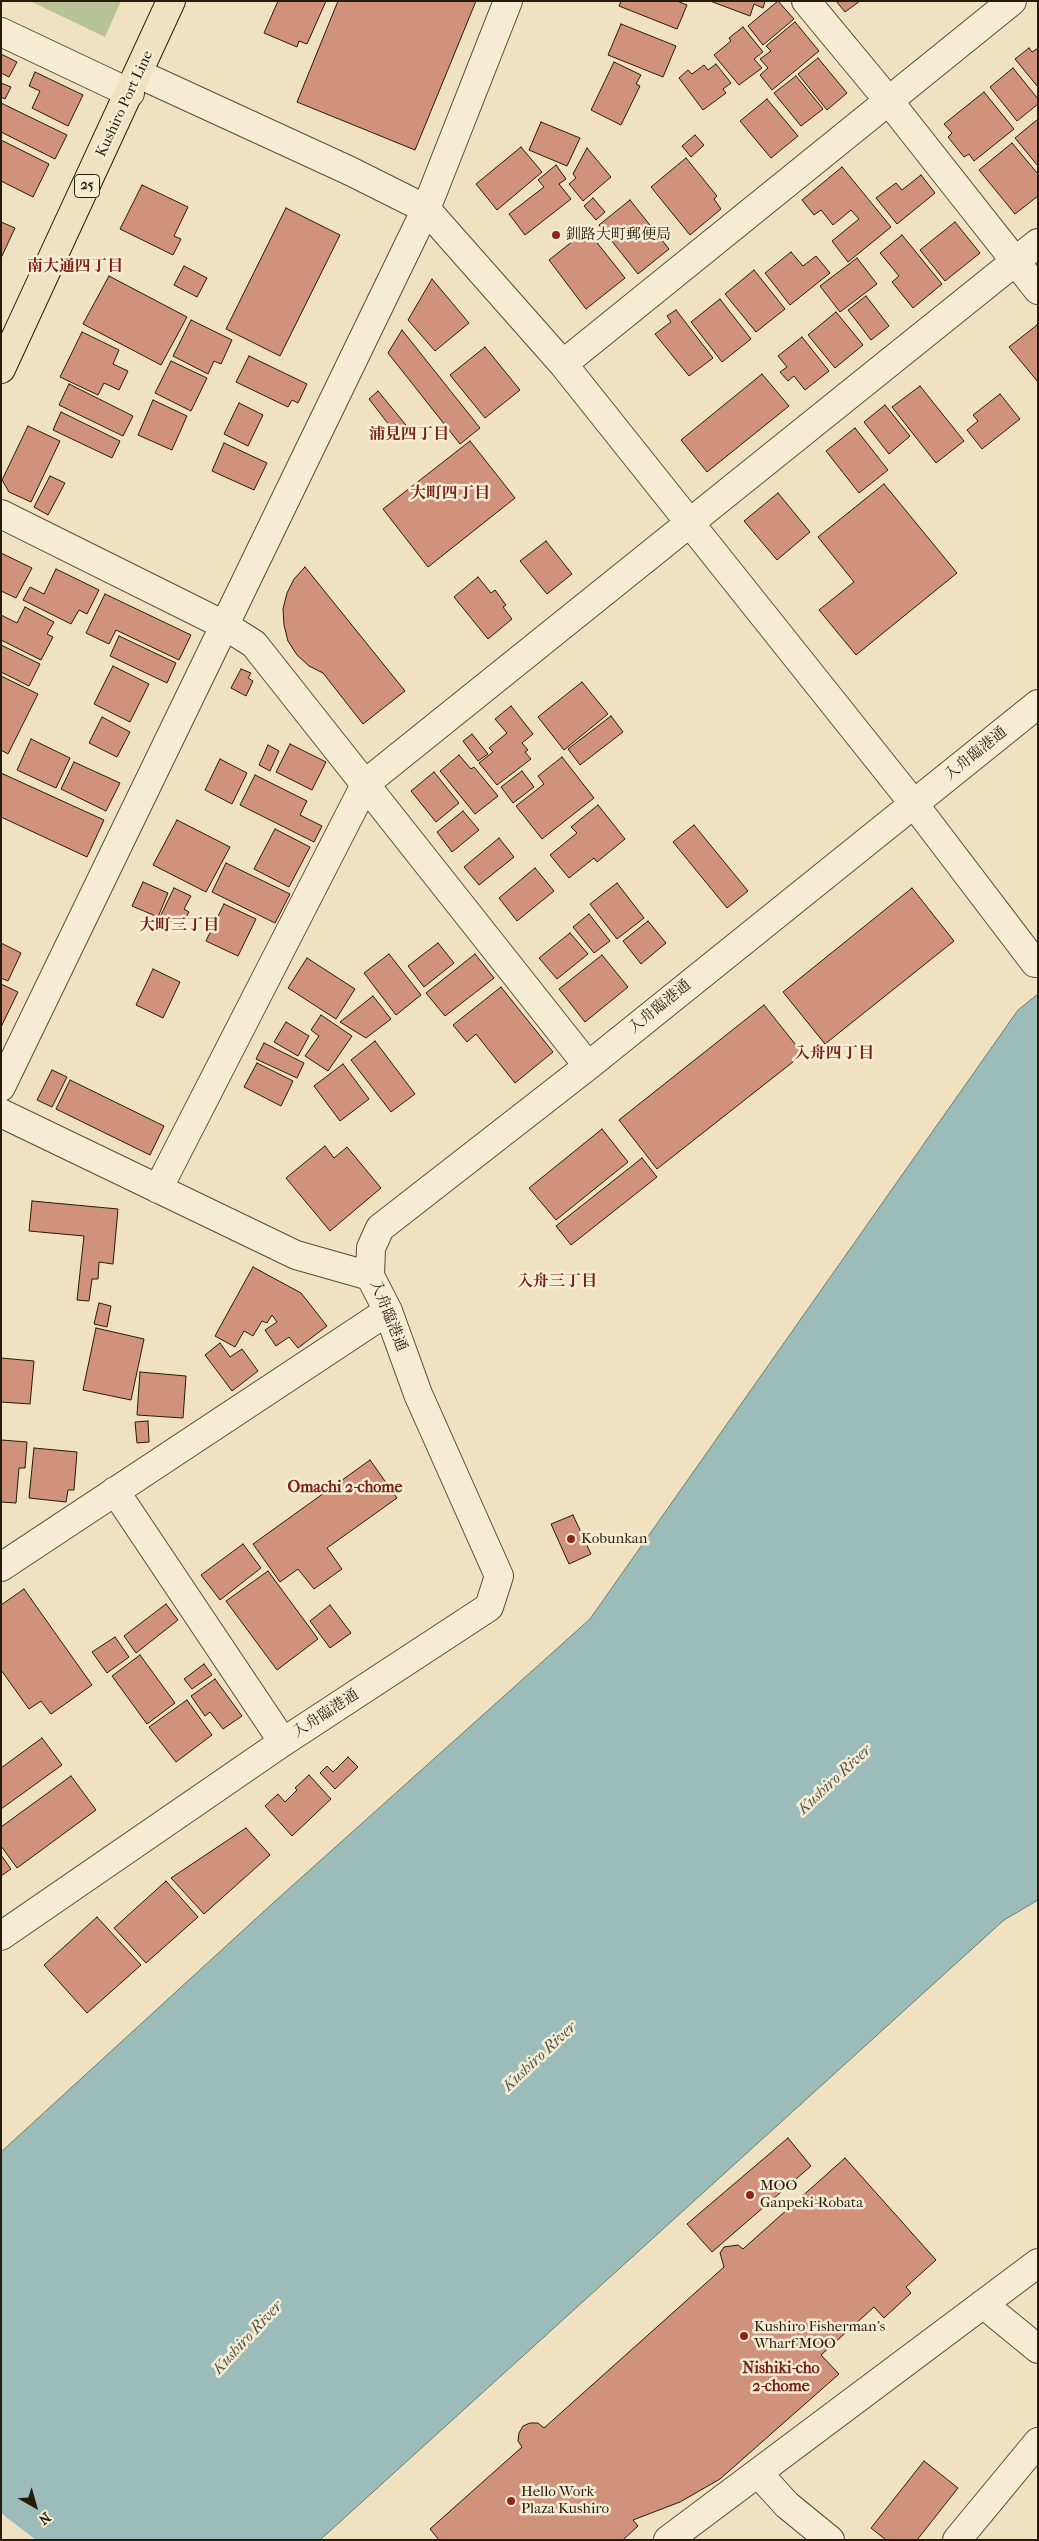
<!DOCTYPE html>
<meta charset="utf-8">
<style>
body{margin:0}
#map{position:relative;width:1039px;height:2541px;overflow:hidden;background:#f0e1c0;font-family:"IM FELL French Canon",serif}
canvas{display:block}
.frame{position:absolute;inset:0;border:2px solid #271b09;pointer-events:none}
.north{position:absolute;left:10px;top:2481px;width:50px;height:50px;-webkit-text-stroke:4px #f5ecd6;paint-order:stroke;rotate:142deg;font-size:14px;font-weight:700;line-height:20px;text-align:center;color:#271b09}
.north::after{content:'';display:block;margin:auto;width:18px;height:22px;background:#271b09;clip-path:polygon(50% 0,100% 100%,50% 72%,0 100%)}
</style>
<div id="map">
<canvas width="1039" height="2541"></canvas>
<div class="frame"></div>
<div class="north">N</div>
</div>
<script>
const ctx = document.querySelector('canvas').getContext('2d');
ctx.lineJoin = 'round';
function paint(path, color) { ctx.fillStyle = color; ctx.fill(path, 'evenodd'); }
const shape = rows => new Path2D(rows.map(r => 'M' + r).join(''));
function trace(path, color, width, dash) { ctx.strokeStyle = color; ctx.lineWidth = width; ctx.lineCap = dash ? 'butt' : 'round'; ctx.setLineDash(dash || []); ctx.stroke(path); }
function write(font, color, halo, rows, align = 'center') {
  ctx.font = font + ' "IM FELL French Canon","Noto Serif JP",serif'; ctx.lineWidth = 5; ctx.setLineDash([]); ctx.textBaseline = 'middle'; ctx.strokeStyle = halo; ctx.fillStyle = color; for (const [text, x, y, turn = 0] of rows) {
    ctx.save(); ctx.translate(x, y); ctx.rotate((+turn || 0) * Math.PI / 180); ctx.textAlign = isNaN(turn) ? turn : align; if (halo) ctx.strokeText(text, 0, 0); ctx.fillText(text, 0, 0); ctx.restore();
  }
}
const green = shape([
 [30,1,121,1,105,37]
]);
const water = shape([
 [1038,994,1038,1900,1004,1920,320,2540,1,2540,1,2152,273,1903,590,1619,1018,1010,1038,994]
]);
const pier = shape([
 [1,2513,36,2540,1,2540]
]);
const building = shape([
 [278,1,326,1,307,44,299,41,297,47,264,33,278,1],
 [338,1,476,1,415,150,297,102,338,1],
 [621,1,677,1,687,5,677,29,619,6,621,1],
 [710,1,765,1,763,8,754,4,750,16,710,1],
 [778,1,794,19,763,45,748,26,778,1],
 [836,1,860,1,845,12,836,1],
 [795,22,819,51,772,90,760,75,768,68,760,59,771,51,766,46,795,22],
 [621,24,676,46,663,77,608,55,621,24],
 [743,27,763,52,754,59,762,68,739,85,714,55,731,41,729,38,743,27],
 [1029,48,1032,52,1038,48,1038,87,1015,59,1029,48],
 [1,54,17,62,9,77,1,73,1,54],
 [818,58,847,93,827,110,798,74,818,58],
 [614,62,641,75,636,84,640,86,621,125,591,110,614,62],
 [716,64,731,83,723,89,726,93,703,110,679,78,688,70,692,74,704,65,708,70,716,64],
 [1013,68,1038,99,1038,104,1017,121,990,87,1013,68],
 [35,72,83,95,68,126,32,108,40,91,29,86,35,72],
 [796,76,823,109,801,126,774,93,796,76],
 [1,83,11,87,5,99,1,97,1,83],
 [984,92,1014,129,974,161,969,154,964,157,948,137,952,133,944,124,984,92],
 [767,99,798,136,771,158,740,121,767,99],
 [1,103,67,135,55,159,1,132,1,103],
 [1038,119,1038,166,1015,138,1038,119],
 [541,122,580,138,567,166,529,150,541,122],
 [695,135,704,145,691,157,682,146,695,135],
 [1,140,49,164,33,197,1,181,1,140],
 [1012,143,1038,174,1038,196,1015,214,979,170,1012,143],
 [521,147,542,172,497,210,476,184,521,147],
 [587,148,611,177,583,201,569,184,576,178,573,174,587,148],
 [686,158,717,196,714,199,721,209,690,235,651,187,686,158],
 [556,165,566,179,559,184,571,199,525,235,509,214,544,187,538,180,556,165],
 [842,167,891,227,848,262,832,241,859,219,851,210,833,225,821,210,814,215,802,200,842,167],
 [921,175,935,193,897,224,876,198,896,183,902,190,921,175],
 [142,185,188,207,174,236,181,239,173,255,120,229,142,185],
 [593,198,605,212,596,220,584,206,593,198],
 [630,200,669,249,638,274,599,225,630,200],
 [286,208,340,235,280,356,226,329,286,208],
 [1,222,15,228,1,258,1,222],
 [955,222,980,253,945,281,920,250,955,222],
 [587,230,625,278,586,309,549,260,587,230],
 [902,235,942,284,913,308,892,282,899,276,880,253,902,235],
 [791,252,803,266,816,256,830,273,790,305,765,273,791,252],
 [857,258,877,284,840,312,820,286,857,258],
 [184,266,207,278,197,297,174,285,184,266],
 [754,270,785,309,756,332,725,294,754,270],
 [109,276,187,317,161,365,83,324,109,276],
 [432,279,469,323,435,351,408,320,432,279],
 [866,296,889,326,871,340,848,310,866,296],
 [720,299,751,339,722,362,691,322,720,299],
 [676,310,713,358,689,376,655,334,671,322,667,316,676,310],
 [836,312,863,345,835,368,808,335,836,312],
 [191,320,232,340,221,364,214,361,208,374,173,356,191,320],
 [1037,325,1038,326,1038,382,1009,347,1037,325],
 [402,330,480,428,460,444,388,353,402,330],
 [82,332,119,350,113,364,128,371,119,390,104,383,98,395,60,377,82,332],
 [802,337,829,371,805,390,794,376,788,381,780,372,787,367,778,356,802,337],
 [485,347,520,390,485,418,450,375,485,347],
 [249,356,307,384,298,403,292,400,288,407,236,382,249,356],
 [171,361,207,378,191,411,155,393,171,361],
 [762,374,789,406,707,472,681,440,762,374],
 [69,384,133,416,123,436,59,405,69,384],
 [920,386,964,441,936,463,892,407,920,386],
 [378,391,410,430,400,439,369,399,378,391],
 [1000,394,1020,419,982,449,967,430,978,421,973,415,1000,394],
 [153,400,187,416,172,450,138,435,153,400],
 [239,403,263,415,248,446,224,434,239,403],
 [885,405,910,436,889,454,864,422,885,405],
 [61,412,120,441,112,458,53,430,61,412],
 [28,426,60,441,31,502,9,492,2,480,28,426],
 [855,428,888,470,859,493,826,451,855,428],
 [470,441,515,498,428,567,383,509,470,441],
 [224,443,267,463,254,490,212,471,224,443],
 [50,476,65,483,48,515,34,507,50,476],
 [884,484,957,573,856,655,819,610,854,582,818,537,884,484],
 [778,493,810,532,777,560,744,521,778,493],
 [546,541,572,574,547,594,520,561,546,541],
 [1,553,32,568,16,598,1,591,1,553],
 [305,567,405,691,363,724,323,673,309,666,297,655,288,641,284,625,283,609,287,593,294,579,305,567],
 [56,569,99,590,87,614,79,610,71,624,23,600,30,587,44,594,56,569],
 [478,577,491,593,495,590,506,605,503,607,512,619,488,639,454,597,478,577],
 [105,594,191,635,179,660,116,630,109,644,86,633,105,594],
 [25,607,54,622,47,634,53,637,41,660,1,640,1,615,17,623,25,607],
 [119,636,176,663,167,683,110,656,119,636],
 [1,645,40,664,29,686,1,672,1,645],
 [113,666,149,684,130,722,94,704,113,666],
 [241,669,251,673,248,678,253,681,246,696,231,688,241,669],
 [1,676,38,694,8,754,1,750,1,676],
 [582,682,608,714,564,750,538,717,582,682],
 [511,706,533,734,522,743,528,750,525,752,531,759,497,785,479,763,493,752,489,748,507,733,495,719,511,706],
 [611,716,623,732,580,765,568,749,611,716],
 [102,717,130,732,117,757,89,743,102,717],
 [472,734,488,754,478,761,463,741,472,734],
 [31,739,70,758,56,788,17,770,31,739],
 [290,744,326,762,312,790,276,772,290,744],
 [268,745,279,751,270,771,259,765,268,745],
 [459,755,471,769,474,767,498,796,475,814,440,771,459,755],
 [562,757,594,798,542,839,516,806,544,784,538,776,562,757],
 [220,759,247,773,232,804,205,790,220,759],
 [74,762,120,783,106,811,61,789,74,762],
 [522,771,534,787,513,803,501,787,522,771],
 [434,772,459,803,436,822,411,791,434,772],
 [1,773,104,820,87,857,1,817,1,773],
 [255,775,307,801,300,815,322,826,314,842,240,805,255,775],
 [598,805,625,839,597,862,594,858,569,878,550,855,577,833,571,827,598,805],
 [463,811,479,830,452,852,437,832,463,811],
 [177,820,230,847,206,892,153,865,177,820],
 [694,825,748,891,727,908,673,842,694,825],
 [275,829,310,847,289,887,254,869,275,829],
 [499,838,514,857,479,885,464,867,499,838],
 [226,863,290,894,275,923,212,892,226,863],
 [535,868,554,891,517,921,499,898,535,868],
 [143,882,168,893,158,917,132,906,143,882],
 [617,883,644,918,617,939,590,904,617,883],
 [174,888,191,896,184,909,189,912,181,927,160,917,174,888],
 [912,888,954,941,825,1044,783,992,912,888],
 [224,904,256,919,238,956,206,941,224,904],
 [589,914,610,941,594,953,573,927,589,914],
 [648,921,666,943,641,964,623,941,648,921],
 [570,933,588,954,557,979,539,958,570,933],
 [1,943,21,953,8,981,1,978,1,943],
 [438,943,454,963,424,987,408,966,438,943],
 [389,954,421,995,396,1015,364,973,389,954],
 [475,954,494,978,445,1016,426,993,475,954],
 [602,955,628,987,585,1022,559,989,602,955],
 [307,958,355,989,336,1019,288,988,307,958],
 [153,969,180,982,163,1018,136,1005,153,969],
 [1,984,18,992,1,1027,1,984],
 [501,987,553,1052,515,1083,476,1034,467,1042,453,1025,501,987],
 [373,996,391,1019,366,1038,340,1022,373,996],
 [764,1005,803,1054,657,1169,619,1120,764,1005],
 [321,1015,352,1036,328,1071,305,1056,319,1036,311,1030,321,1015],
 [286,1022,309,1036,298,1056,274,1042,286,1022],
 [375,1041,415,1094,391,1112,351,1060,375,1041],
 [264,1043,304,1063,297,1078,256,1059,264,1043],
 [257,1063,293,1081,281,1106,244,1087,257,1063],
 [343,1064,369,1099,340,1121,314,1086,343,1064],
 [52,1070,67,1077,52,1107,37,1100,52,1070],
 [70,1080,164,1126,150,1155,56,1109,70,1080],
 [602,1129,628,1162,556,1220,529,1188,602,1129],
 [325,1146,334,1158,347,1147,381,1188,330,1231,286,1178,325,1146],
 [642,1158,657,1177,571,1245,556,1226,642,1158],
 [32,1201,118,1209,113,1264,99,1262,98,1279,92,1279,89,1301,77,1300,84,1236,29,1231,32,1201],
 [253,1267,301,1293,327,1326,298,1348,289,1337,276,1346,265,1330,277,1322,272,1315,267,1323,262,1321,253,1336,244,1331,235,1347,215,1336,253,1267],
 [99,1303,111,1306,107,1327,94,1324,99,1303],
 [96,1328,144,1339,131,1400,83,1390,96,1328],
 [220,1343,230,1357,242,1349,258,1371,232,1391,205,1355,220,1343],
 [1,1358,34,1361,30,1404,1,1402,1,1358],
 [140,1372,186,1376,183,1418,137,1415,140,1372],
 [148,1421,149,1442,137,1443,135,1422,148,1421],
 [1,1440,27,1442,25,1468,19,1468,16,1503,1,1502,1,1440],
 [34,1448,77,1452,74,1490,68,1490,66,1502,29,1498,34,1448],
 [370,1460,397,1498,327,1548,342,1569,314,1589,298,1569,280,1582,253,1544,370,1460],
 [573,1515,591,1554,569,1564,551,1524,573,1515],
 [243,1544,261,1568,220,1600,201,1575,243,1544],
 [268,1571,318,1639,277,1670,226,1601,268,1571],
 [24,1589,92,1685,51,1714,41,1701,29,1709,1,1670,1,1605,24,1589],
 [166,1604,178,1620,136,1653,124,1636,166,1604],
 [330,1605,351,1633,330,1648,310,1621,330,1605],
 [115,1637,129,1657,107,1673,92,1652,115,1637],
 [140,1655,175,1703,147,1724,112,1676,140,1655],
 [204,1664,212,1675,192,1689,184,1679,204,1664],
 [215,1679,242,1716,223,1729,210,1712,205,1716,191,1696,215,1679],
 [187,1700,212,1735,176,1762,149,1727,187,1700],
 [42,1738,62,1765,1,1809,1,1768,42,1738],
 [348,1757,358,1767,335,1789,320,1773,327,1766,333,1772,348,1757],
 [309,1775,331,1799,292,1836,265,1806,278,1794,285,1802,297,1790,295,1788,309,1775],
 [71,1776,96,1810,17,1868,1,1846,1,1827,71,1776],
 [246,1828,270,1855,204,1914,171,1878,246,1828],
 [1,1855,11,1869,1,1876,1,1855],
 [166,1881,198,1917,146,1963,114,1928,166,1881],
 [97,1917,141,1965,87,2013,44,1965,97,1917],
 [788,2138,811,2166,712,2252,687,2224,788,2138],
 [845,2158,936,2260,906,2287,911,2293,884,2318,874,2307,821,2355,839,2374,720,2479,680,2502,633,2520,638,2526,623,2540,439,2540,430,2529,522,2447,518,2441,519,2433,523,2426,530,2423,538,2423,544,2428,724,2267,720,2253,724,2247,738,2245,743,2249,845,2158],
 [924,2461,958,2488,917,2540,886,2540,871,2528,924,2461]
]);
const minor = shape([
 [806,1,888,100,1038,290],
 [1,32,130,93],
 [139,74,350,171,426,209,563,364,914,804,1035,963],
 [563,364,1012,1],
 [1,514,224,625,254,644,588,1066],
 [1,1087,426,209,508,1],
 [1,1113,296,1255,370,1276],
 [158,1189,366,783,1038,243],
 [115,1491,283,1742],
 [1,1567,388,1311],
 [1,1936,283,1742,489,1607,499,1576,418,1394,388,1311,370,1276,371,1248,380,1228,588,1066,1038,704],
 [983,2304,1038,2349],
 [758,2473,787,2505,830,2540],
 [668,2540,1038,2263],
 [957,2540,1038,2442]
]);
const major = shape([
 [1,369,171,1]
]);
const markers = [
 [556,235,5,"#8f2418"],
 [571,1539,5,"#8f2418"],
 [750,2195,5,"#8f2418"],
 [744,2336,5,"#8f2418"],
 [511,2501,5,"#8f2418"]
];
const shields = [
 [87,186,25]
];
const shieldNames = [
 ["25",87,186]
];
const streetNames = [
 ["Kushiro Port Line",125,104,-65],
 ["入舟臨港通",976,754,-39],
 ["入舟臨港通",660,1007,-39],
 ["入舟臨港通",388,1316,68],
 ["入舟臨港通",326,1714,-33]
];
const poiNames = [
 ["釧路大町郵便局",566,235],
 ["Kobunkan",581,1539],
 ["MOO",760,2186],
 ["Ganpeki-Robata",760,2203],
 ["Kushiro Fisherman’s",754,2327],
 ["Wharf MOO",754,2344],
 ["Hello Work",521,2492],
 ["Plaza Kushiro",521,2509]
];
const neighbourhoodNames = [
 ["南大通四丁目",75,267],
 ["浦見四丁目",409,435],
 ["大町四丁目",450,494],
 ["大町三丁目",179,926],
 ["入舟四丁目",834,1054],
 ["入舟三丁目",557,1282],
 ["Omachi 2-chome",345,1488],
 ["Nishiki-cho",781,2369],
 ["2-chome",781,2387]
];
const waterNames = [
 ["Kushiro River",835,1780,-43],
 ["Kushiro River",540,2057,-43],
 ["Kushiro River",248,2338,-47]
];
paint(green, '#b7c395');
paint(water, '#9bbcb9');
trace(water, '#6d7c73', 1);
paint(pier, '#f0e1c0');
paint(building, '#d1927b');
trace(building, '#271b09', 1);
trace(minor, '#594c37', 30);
trace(major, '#271b09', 30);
trace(minor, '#f5ecd6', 28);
trace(major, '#f0e1c0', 28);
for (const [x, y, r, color] of markers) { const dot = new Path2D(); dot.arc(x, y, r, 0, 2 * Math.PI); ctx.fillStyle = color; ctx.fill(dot); trace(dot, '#f5ecd6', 2); }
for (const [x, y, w] of shields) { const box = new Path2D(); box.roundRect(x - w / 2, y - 11.5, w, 23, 4); ctx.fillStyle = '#f5ecd6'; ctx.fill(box); trace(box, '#271b09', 1); }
write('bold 14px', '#271b09', null, shieldNames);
write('15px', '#271b09', '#f5ecd6', streetNames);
write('15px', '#271b09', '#f5ecd6', poiNames, 'left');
write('bold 16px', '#7a1f14', '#f5ecd6', neighbourhoodNames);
write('italic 16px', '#505347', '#f5ecd6', waterNames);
</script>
